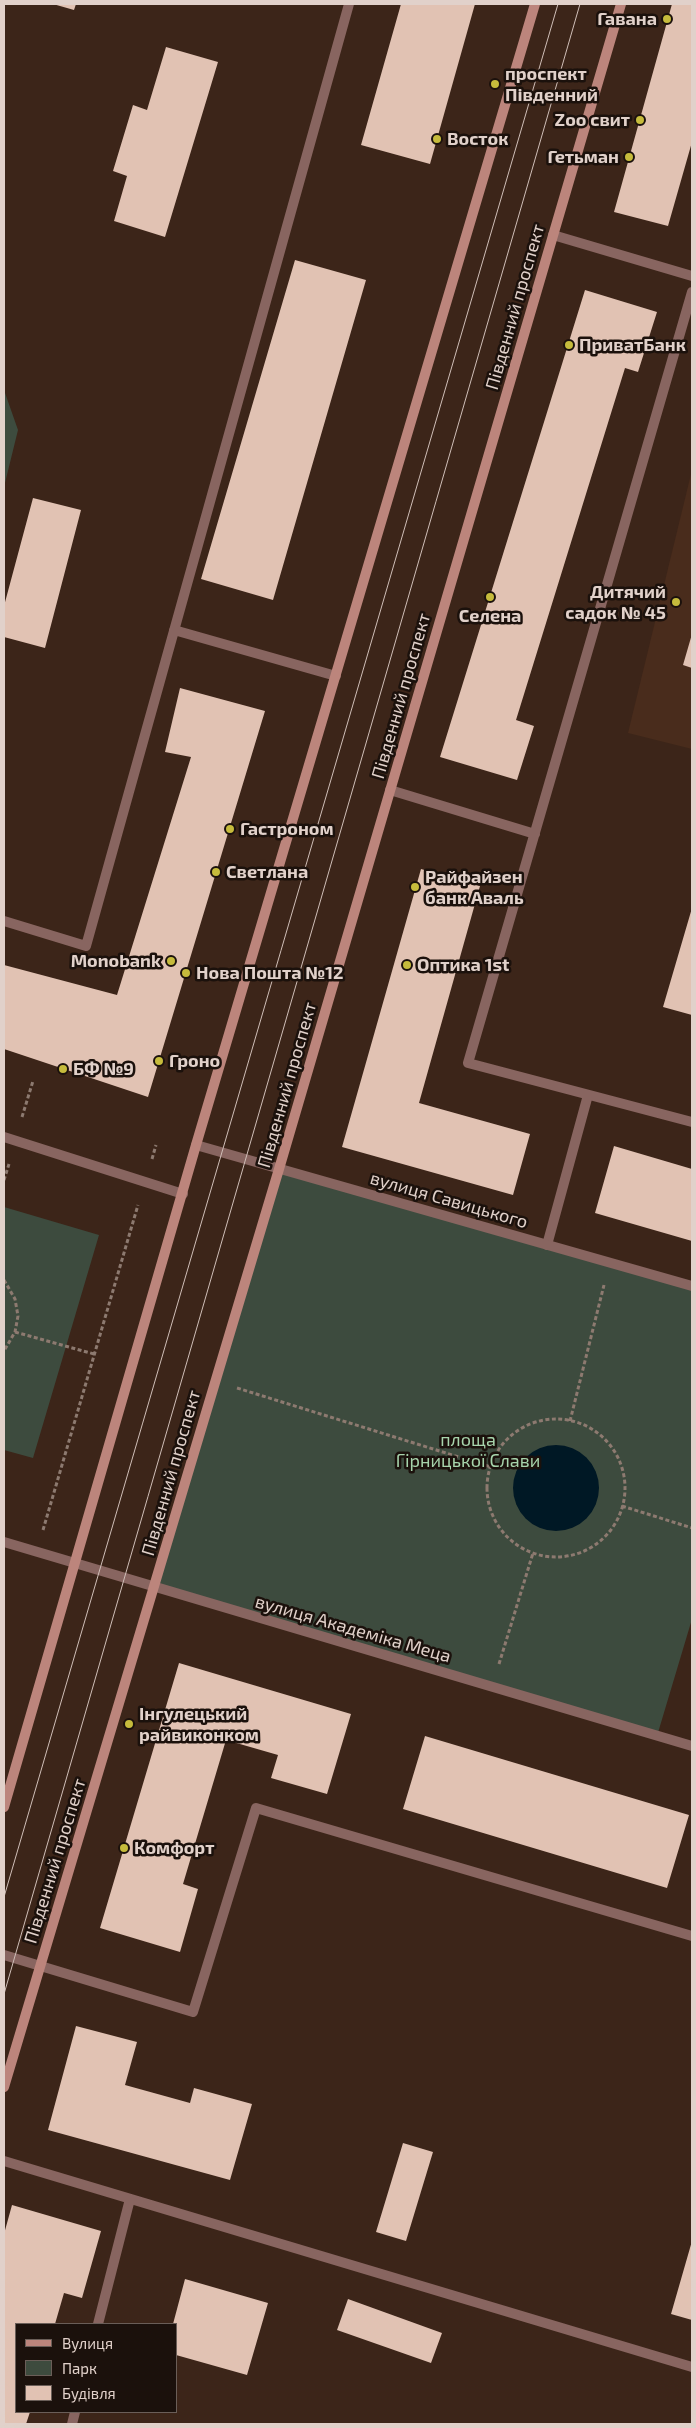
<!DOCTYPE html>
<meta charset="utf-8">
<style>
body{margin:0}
#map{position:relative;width:696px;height:2428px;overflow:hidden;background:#3c2519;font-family:"Exo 2",sans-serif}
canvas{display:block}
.frame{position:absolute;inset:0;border:5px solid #e1d1ca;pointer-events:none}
.legend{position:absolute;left:15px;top:2323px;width:162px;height:90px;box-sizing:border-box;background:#1b110c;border:1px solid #6a5e58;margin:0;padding:6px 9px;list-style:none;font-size:15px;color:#e1d1ca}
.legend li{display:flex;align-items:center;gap:10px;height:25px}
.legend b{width:25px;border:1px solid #6a5e58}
</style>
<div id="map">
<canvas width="696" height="2428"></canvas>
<div class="frame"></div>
<ul class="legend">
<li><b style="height:6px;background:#bc857c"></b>Вулиця</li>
<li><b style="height:14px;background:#3d4b3e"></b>Парк</li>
<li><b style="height:14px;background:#e1c2b3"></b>Будівля</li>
</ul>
</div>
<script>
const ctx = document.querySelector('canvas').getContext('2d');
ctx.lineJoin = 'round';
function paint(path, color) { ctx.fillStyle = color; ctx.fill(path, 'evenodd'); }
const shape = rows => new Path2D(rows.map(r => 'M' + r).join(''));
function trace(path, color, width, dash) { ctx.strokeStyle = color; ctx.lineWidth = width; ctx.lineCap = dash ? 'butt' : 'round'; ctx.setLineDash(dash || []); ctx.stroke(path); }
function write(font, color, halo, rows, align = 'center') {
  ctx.font = font + ' "Exo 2",sans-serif'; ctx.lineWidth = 5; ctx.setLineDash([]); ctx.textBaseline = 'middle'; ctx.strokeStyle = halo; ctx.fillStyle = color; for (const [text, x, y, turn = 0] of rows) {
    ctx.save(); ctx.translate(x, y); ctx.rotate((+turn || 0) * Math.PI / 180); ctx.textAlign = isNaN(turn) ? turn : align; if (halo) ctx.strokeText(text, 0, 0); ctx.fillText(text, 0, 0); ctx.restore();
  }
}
const built = shape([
 [692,470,692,749,628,733]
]);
const green = shape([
 [4,390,18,430,4,487],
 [279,1169,692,1286,692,1619,657,1736,154,1587],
 [4,1207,99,1235,33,1458,4,1450]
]);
const water = shape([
 '513 1488a43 43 0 1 1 86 0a43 43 0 1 1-86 0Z'
]);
const building = shape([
 [53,4,76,4,74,10],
 [401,4,475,4,430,164,361,145],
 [672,4,692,4,692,142,668,226,614,212],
 [166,47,218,62,165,237,114,221,127,176,113,171,133,105,147,110],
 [295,260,366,280,273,600,201,579],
 [585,290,657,312,638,372,625,368,516,720,534,726,517,780,440,757],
 [33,498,81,510,45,648,4,637,4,606],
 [692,634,692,668,683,665],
 [180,688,265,711,148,1097,4,1049,4,965,117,995,191,757,165,752],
 [421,869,480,886,419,1103,530,1134,513,1195,342,1147],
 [692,908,692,1015,663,1007],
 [614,1146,692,1169,692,1241,595,1213],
 [179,1663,351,1714,327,1794,271,1778,278,1755,226,1740,183,1884,198,1889,180,1952,100,1928],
 [425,1736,689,1815,667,1888,403,1809],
 [76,2026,137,2042,125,2085,190,2103,194,2088,252,2104,230,2180,48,2130],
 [403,2143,433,2152,406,2241,376,2232],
 [12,2205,101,2231,82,2298,64,2293,55,2324,16,2324,16,2412,30,2412,26,2424,4,2424,4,2234],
 [692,2241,692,2320,671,2314],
 [185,2279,268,2303,247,2375,176,2355,176,2324,173,2324],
 [348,2299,442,2333,431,2363,337,2330]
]);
const path = shape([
 [22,1117,33,1081],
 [152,1159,156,1145],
 [4,1180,9,1164],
 [4,1280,15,1299,18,1316,15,1332,4,1351],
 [15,1332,94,1354],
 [237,1388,491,1467],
 '487 1488a69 69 0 1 1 138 0a69 69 0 1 1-138 0Z',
 [570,1421,604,1285],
 [622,1506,692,1528],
 [43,1530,138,1205],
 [499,1664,533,1553]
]);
const lane = shape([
 [553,235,692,276],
 [692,292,468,1063,692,1122],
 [174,630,336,676],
 [390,790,535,834],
 [4,921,86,946,349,4],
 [547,1245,588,1095],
 [4,1955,193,2012,256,1808,692,1936],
 [4,2161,692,2367],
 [98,2324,130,2199],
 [72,2424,75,2412]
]);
const street = shape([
 [4,1137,183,1194],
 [196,1145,692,1286],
 [4,1542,692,1746]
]);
const secondary = shape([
 [4,1807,196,1145,535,4],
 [4,2087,279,1169,621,4]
]);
const tram = shape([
 [4,1897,558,4],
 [4,1994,580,4]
]);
const markers = [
 [667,19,5,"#c6bb3c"],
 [495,84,5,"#c6bb3c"],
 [640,120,5,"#c6bb3c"],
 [437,139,5,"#c6bb3c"],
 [629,157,5,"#c6bb3c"],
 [569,345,5,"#c6bb3c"],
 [490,597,5,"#c6bb3c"],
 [676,602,5,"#c6bb3c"],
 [230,829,5,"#c6bb3c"],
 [216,872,5,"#c6bb3c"],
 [415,887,5,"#c6bb3c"],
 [171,961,5,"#c6bb3c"],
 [407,965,5,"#c6bb3c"],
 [186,973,5,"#c6bb3c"],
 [159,1061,5,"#c6bb3c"],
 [63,1069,5,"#c6bb3c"],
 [129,1724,5,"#c6bb3c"],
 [124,1848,5,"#c6bb3c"]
];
const poiNames = [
 ["Гавана",657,19,"right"],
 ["проспект",505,74],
 ["Південний",505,95],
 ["Zoo свит",630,120,"right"],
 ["Восток",447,139],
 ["Гетьман",619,157,"right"],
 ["ПриватБанк",579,345],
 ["Дитячий",666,592,"right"],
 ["садок № 45",666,613,"right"],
 ["Селена",490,616,"center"],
 ["Гастроном",240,829],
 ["Светлана",226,872],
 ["Райфайзен",425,877],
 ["банк Аваль",425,898],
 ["Monobank",161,961,"right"],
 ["Оптика 1st",417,965],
 ["Нова Пошта №12",196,973],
 ["Гроно",169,1061],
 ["БФ №9",73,1069],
 ["Інгулецький",139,1714],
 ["райвиконком",139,1735],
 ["Комфорт",134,1848]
];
const streetNames = [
 ["Південний проспект",515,307,-74],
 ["Південний проспект",401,696,-74],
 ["Південний проспект",287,1085,-74],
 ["вулиця Савицького",449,1200,16],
 ["Південний проспект",171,1473,-74],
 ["вулиця Академіка Меца",353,1629,16],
 ["Південний проспект",55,1861,-73]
];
const parkNames = [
 ["площа",468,1440],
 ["Гірницької Слави",468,1461]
];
paint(built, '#492c1c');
paint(green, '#3d4b3e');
paint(water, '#001825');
paint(building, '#e1c2b3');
trace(path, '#8d7a70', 3, [4, 2.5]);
trace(lane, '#886560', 10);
trace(street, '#886560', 10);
trace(secondary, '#bc857c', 10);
trace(tram, '#d0bfb8', 1);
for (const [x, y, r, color] of markers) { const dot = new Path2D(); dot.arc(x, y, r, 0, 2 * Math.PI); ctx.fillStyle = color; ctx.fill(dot); trace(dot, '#1b110c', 2); }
write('bold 18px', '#e1d1ca', '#1b110c', poiNames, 'left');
write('18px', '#e1d1ca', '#1b110c', streetNames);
write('18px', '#a7d4ac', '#1b110c', parkNames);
</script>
